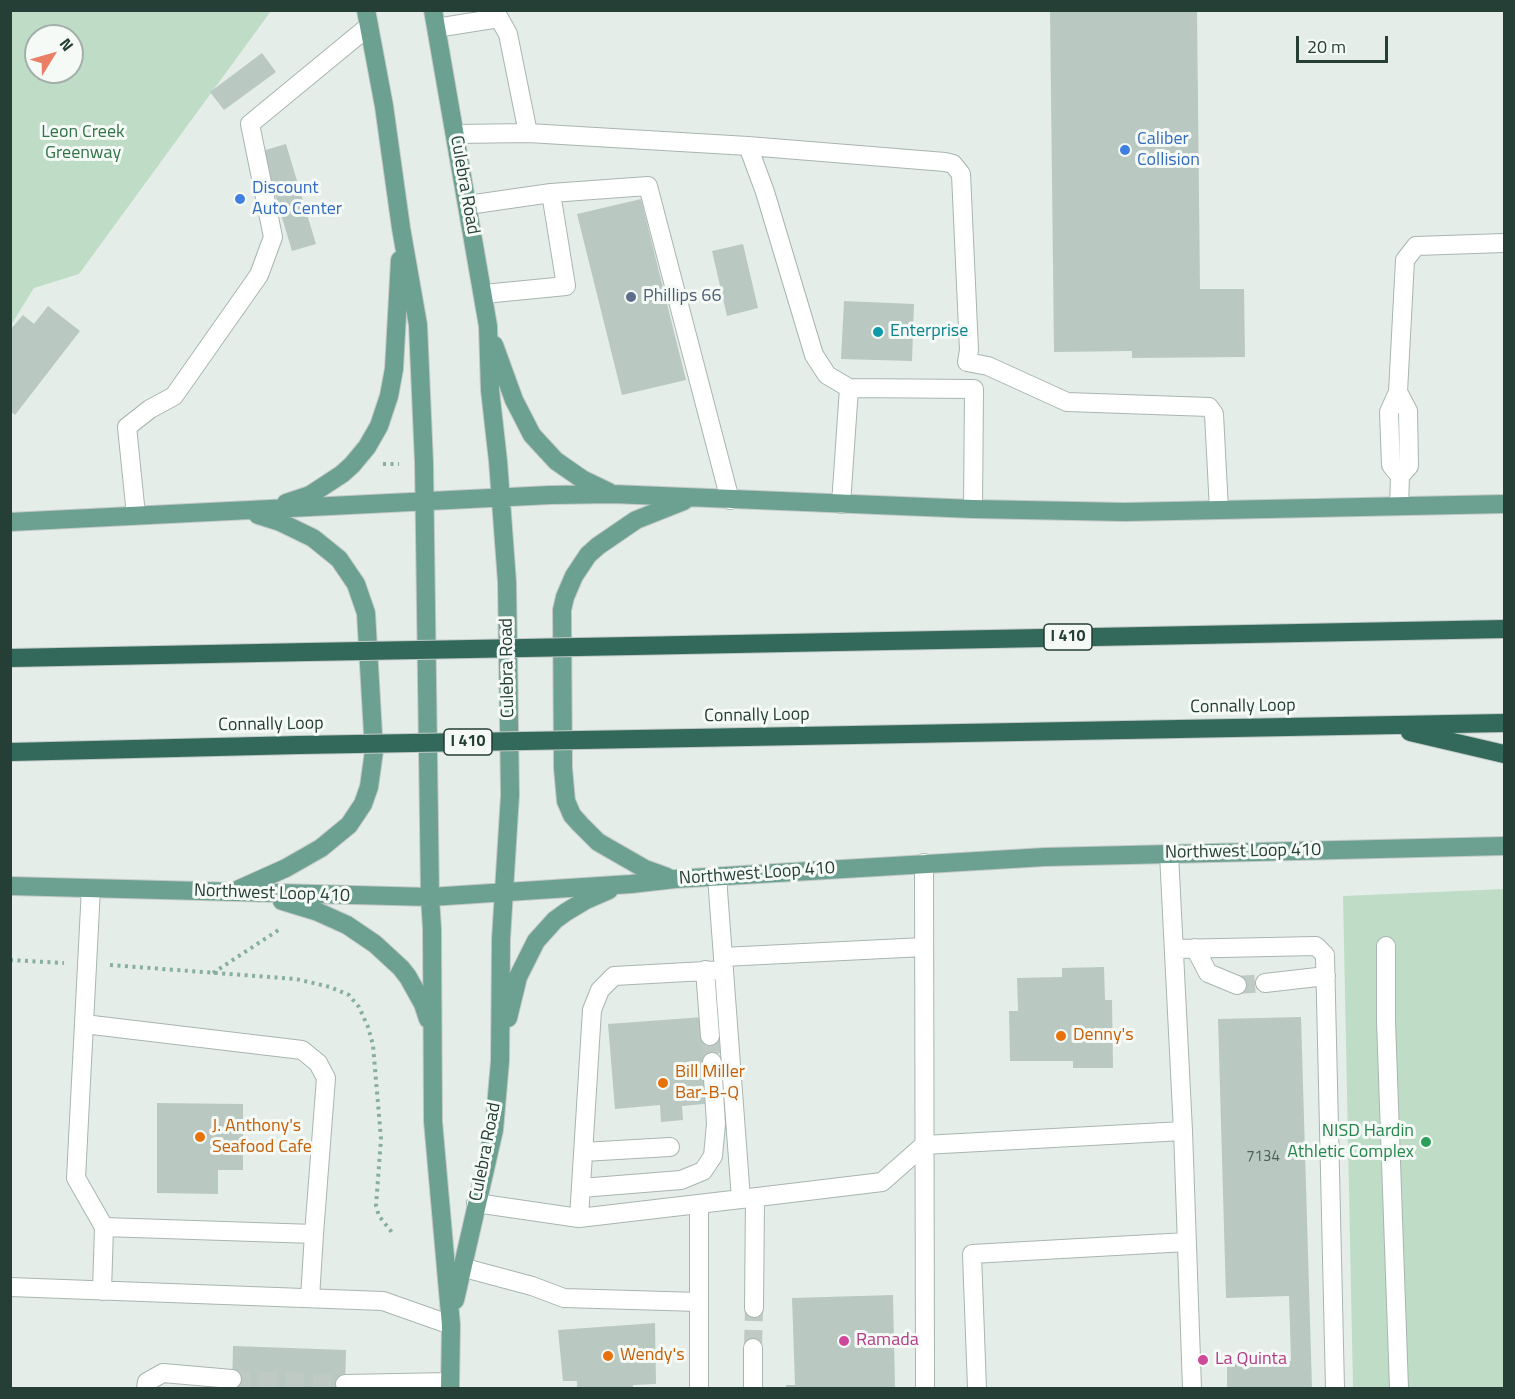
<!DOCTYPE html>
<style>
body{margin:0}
#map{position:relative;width:1515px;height:1399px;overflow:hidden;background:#e5ede9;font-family:"Titillium Web",sans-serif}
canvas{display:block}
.frame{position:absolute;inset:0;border:12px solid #253e36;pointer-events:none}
.north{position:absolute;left:24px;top:24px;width:60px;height:60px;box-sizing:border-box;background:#f5faf7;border:2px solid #a2afaa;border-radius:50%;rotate:53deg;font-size:16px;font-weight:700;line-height:24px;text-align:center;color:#253e36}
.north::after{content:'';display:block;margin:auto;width:21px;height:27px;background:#ea7f66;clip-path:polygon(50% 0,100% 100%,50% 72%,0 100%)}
.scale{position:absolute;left:1296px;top:36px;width:92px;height:27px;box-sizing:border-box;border:3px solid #253e36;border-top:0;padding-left:8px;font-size:18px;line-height:21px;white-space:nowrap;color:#253e36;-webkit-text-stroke:4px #f5faf7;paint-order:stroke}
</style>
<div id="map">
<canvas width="1515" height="1399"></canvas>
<div class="frame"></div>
<div class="north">N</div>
<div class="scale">20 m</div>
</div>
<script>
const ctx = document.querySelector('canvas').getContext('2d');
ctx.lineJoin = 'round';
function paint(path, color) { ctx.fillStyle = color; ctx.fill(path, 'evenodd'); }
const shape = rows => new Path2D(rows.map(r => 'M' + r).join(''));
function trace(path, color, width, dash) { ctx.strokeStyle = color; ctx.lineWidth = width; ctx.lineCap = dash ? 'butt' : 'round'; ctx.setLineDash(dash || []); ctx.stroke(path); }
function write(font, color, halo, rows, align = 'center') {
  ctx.font = font + ' "Titillium Web",sans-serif'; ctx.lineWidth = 6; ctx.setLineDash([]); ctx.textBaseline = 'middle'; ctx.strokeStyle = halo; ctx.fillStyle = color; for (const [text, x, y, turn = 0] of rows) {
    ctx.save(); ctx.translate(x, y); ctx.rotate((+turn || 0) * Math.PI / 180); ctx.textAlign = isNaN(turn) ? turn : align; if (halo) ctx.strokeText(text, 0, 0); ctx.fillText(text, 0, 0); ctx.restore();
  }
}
const green = shape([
 [11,11,271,11,79,274,34,288,11,325],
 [36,36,72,36,72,72,36,72],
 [1504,889,1504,1388,1353,1388,1343,896]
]);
const building = shape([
 [1050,10,1197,10,1200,289,1244,289,1245,357,1132,358,1132,351,1054,352],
 [262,53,276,72,224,110,210,92],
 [286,144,316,244,292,251,262,151],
 [641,199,686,380,622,395,577,214],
 [743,244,758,308,727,316,712,251],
 [844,301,914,304,912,361,841,359],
 [48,306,80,331,15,415,10,411,10,330,23,315,34,324],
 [1104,967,1105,1000,1112,1000,1113,1068,1073,1068,1073,1061,1010,1061,1009,1011,1018,1011,1017,978,1062,977,1062,968],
 [703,1017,716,1036,718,1061,714,1103,682,1106,683,1120,661,1122,660,1105,615,1109,608,1024],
 [1301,1017,1312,1388,1227,1388,1227,1362,1291,1361,1289,1296,1226,1298,1218,1019],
 [157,1103,243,1104,243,1170,218,1170,218,1194,157,1193],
 [893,1295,895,1388,786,1388,786,1385,795,1385,792,1298],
 [655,1323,656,1384,633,1385,633,1388,577,1388,577,1381,563,1381,558,1330],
 [233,1346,346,1350,345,1388,232,1388]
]);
const minorTunnel = shape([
 [1237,985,1265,983],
 [710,1036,712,1062],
 [753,1348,754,1308],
 [232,1379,345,1384]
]);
const path = shape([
 [383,464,399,464],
 [10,960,64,963],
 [110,965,296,979,330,987,349,995,359,1007,368,1027,373,1045,381,1139,376,1206,379,1216,394,1235],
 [213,973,280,929]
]);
const minor = shape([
 [436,28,499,18,508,34,528,133],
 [455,134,528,133,748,146,945,162,953,164,961,174,969,350,967,362,988,366,1067,402,1209,407,1214,414,1219,510],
 [748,146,765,192,814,355,827,375,849,388],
 [468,205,551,193,648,186,730,500],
 [484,294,566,286,551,193],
 [1398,392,1408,411,1409,466,1400,476],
 [841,504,849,388,974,389,973,509],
 [1399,506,1400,476,1391,465,1389,412,1398,392,1405,260,1416,246,1504,243],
 [136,515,127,427,150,409,174,396,259,275,273,237,250,124,369,26],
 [924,863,925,1388],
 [91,888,76,1178,104,1227,102,1291],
 [1386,946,1386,1021,1399,1388],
 [1195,948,1208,973,1237,985],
 [1174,949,1316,946,1325,955,1335,1388],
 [723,957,924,947],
 [705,970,710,1036],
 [1265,983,1326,976],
 [84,1024,302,1050,318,1063,326,1078,314,1234],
 [1183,1131,1192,1388],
 [583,1152,670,1147],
 [581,1188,681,1180,703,1171,713,1156,716,1124,712,1062],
 [741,1199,882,1182,924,1145,1183,1131,1169,854],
 [476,1203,579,1218,741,1199,717,877],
 [699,1204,699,1388],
 [579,1218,592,1010,600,990,614,976,724,970],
 [104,1227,314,1234,310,1298],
 [461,1267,532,1286,564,1298,699,1302],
 [10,1287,383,1301,451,1325],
 [754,1308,755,1197],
 [753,1348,753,1388],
 [345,1384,450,1382],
 [146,1388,147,1382,163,1373,232,1379],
 [977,1388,972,1254,1187,1242]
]);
const major = shape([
 [366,10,384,106,401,228,418,325,424,463,430,897,432,929,433,1121,451,1325,450,1388],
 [433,10,488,326,490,390,498,461,507,582,510,795,501,939,500,1061,494,1130,455,1300],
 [494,345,514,400,532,435,556,461,582,479,609,492],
 [286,503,310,495,342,474,352,465,367,447,379,426,389,396,394,369,400,260],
 [10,522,550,495,613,494,973,509,1125,512,1504,504],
 [667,877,645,869,598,842,580,824,572,815,566,801,563,768,562,610,565,597,574,576,588,555,598,546,636,520,684,501],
 [10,886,430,897,631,884,675,879,1045,857,1504,846],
 [237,890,286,868,321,848,349,825,363,804,369,787,374,751,366,613,356,584,339,559,313,538,280,522,258,515],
 [282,901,318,912,347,925,375,944,401,968,408,977,423,1004,428,1019],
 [508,1018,518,977,536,941,555,920,566,912,586,900,609,890]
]);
const highway = shape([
 [632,646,1504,629],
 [10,658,308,652],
 [1410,732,1504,754],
 [637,739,1504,723],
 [10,752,299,745]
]);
const highwayBridge = shape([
 [308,652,632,646],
 [299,745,637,739]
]);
const markers = [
 [1125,150,6,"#3f7fe0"],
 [240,199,6,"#3f7fe0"],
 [631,297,6,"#5c6f8a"],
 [878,332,6,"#0f9aa8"],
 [1061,1036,6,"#e8710a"],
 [663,1083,6,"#e8710a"],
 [200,1137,6,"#e8710a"],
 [1426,1142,6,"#2e9e5b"],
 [844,1341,6,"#d1479c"],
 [608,1356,6,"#e8710a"],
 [1203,1360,6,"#d1479c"]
];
const numberNames = [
 ["7134",1263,1157]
];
const shields = [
 [1068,637,48],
 [468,742,48]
];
const shieldNames = [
 ["I 410",1068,637],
 ["I 410",468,742]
];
const parkNames = [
 ["Leon Creek",83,133],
 ["Greenway",83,154]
];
const shopNames = [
 ["Caliber",1137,140],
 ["Collision",1137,161],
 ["Discount",252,189],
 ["Auto Center",252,210]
];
const streetNames = [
 ["Culebra Road",464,185,80],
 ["Culebra Road",508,668,-91],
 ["Connally Loop",1243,707,-1],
 ["Connally Loop",757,716,-1],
 ["Connally Loop",271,725,-1],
 ["Northwest Loop 410",1243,852,-1],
 ["Northwest Loop 410",757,874,-4],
 ["Northwest Loop 410",272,894,2],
 ["Culebra Road",486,1152,-79]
];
const serviceNames = [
 ["Phillips 66",643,297]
];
const cultureNames = [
 ["Enterprise",890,332]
];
const foodNames = [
 ["Denny's",1073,1036],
 ["Bill Miller",675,1073],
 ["Bar-B-Q",675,1094],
 ["J. Anthony's",212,1127],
 ["Seafood Cafe",212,1148],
 ["Wendy's",620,1356]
];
const leisureNames = [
 ["NISD Hardin",1414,1132],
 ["Athletic Complex",1414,1153]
];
const hotelNames = [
 ["Ramada",856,1341],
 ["La Quinta",1215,1360]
];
paint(green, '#bfddc6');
paint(building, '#bac8c2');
trace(minorTunnel, '#bfcac5', 18, [18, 9]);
trace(minor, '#a8b5b0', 20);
trace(major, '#c2c9c7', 20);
trace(highway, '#c2c9c7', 20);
trace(path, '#87afa0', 4, [3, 4.5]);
trace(minor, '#fff', 18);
trace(major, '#6ca090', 18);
trace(highway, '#32695a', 18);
trace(highwayBridge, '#c2c9c7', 20, []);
trace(highwayBridge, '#32695a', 18);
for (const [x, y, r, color] of markers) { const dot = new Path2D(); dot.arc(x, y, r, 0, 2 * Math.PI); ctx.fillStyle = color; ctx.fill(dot); trace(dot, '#f5faf7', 2); }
write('15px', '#4a6059', null, numberNames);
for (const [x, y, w] of shields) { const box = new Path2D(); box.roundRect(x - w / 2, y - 13, w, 26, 4.5); ctx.fillStyle = '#f5faf7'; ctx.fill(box); trace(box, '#253e36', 1.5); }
write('bold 16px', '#253e36', null, shieldNames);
write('18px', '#317347', '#f5faf7', parkNames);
write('18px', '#366cbe', '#f5faf7', shopNames, 'left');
write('18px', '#253e36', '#f5faf7', streetNames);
write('18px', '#4e5e75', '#f5faf7', serviceNames, 'left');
write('18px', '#0d838f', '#f5faf7', cultureNames, 'left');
write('18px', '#c56008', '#f5faf7', foodNames, 'left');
write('18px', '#27864d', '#f5faf7', leisureNames, 'right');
write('18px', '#b23c85', '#f5faf7', hotelNames, 'left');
</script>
